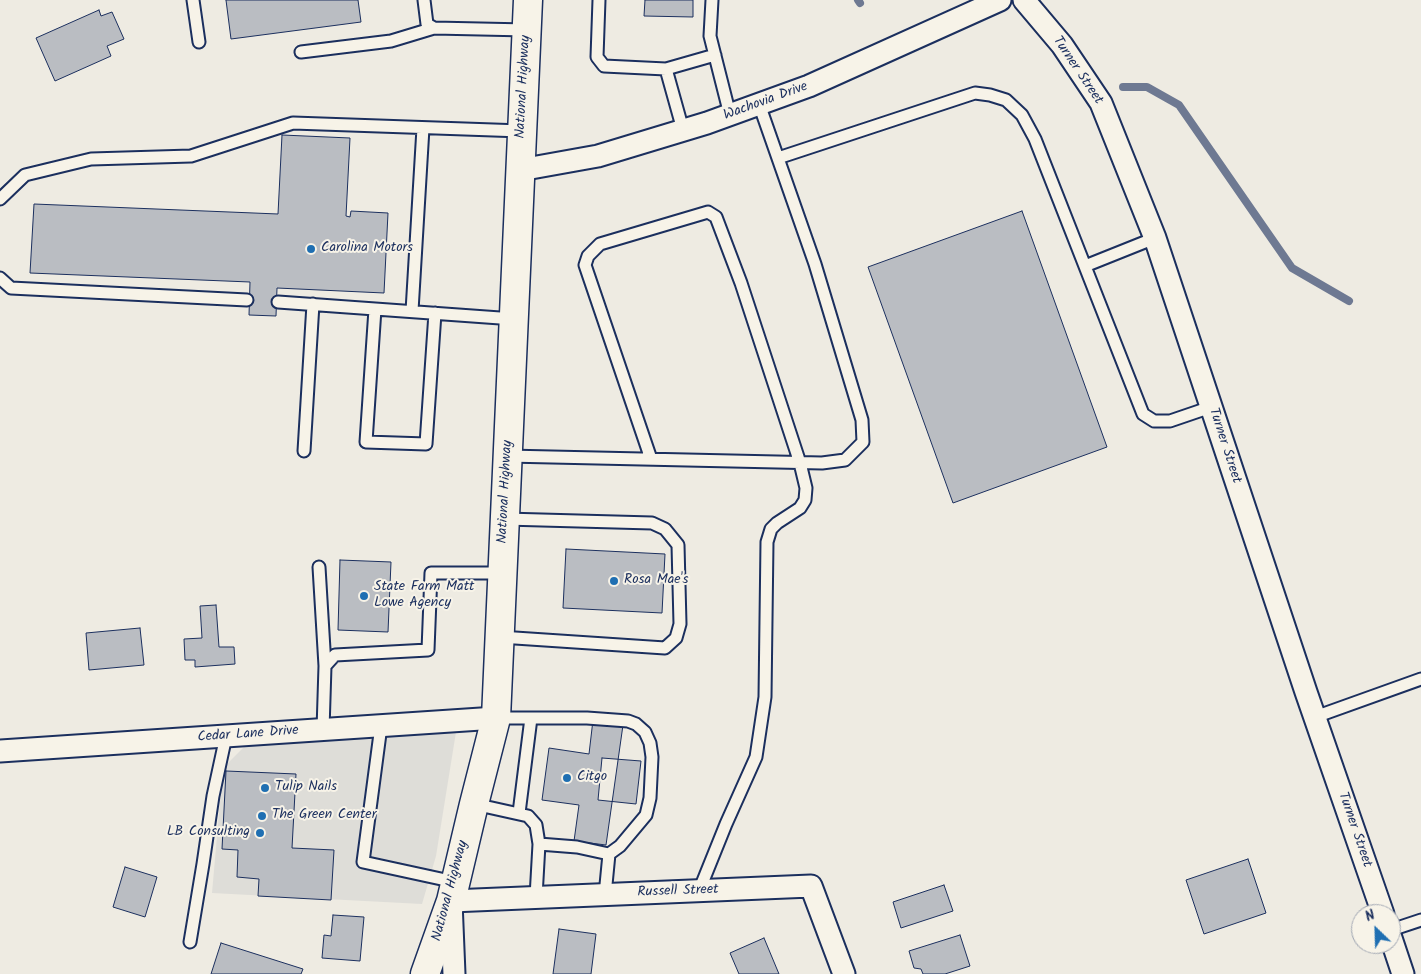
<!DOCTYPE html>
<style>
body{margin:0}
#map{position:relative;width:1421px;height:974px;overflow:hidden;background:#eeebe2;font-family:Kalam,sans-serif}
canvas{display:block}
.north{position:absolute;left:1351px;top:904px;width:50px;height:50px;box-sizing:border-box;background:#f7f3e8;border:1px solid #9fa5b1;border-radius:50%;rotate:336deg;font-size:14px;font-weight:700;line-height:20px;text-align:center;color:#1b2f5e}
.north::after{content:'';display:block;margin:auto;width:18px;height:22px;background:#1f6fb2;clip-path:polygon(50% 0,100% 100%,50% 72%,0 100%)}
</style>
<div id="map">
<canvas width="1421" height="974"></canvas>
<div class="north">N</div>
</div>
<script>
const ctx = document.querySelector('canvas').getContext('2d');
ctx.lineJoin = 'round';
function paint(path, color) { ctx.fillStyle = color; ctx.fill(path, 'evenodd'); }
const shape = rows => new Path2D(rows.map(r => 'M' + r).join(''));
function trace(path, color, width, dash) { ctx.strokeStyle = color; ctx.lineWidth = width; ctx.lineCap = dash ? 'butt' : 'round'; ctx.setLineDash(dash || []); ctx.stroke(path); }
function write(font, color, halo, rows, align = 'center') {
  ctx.font = font + ' Kalam,sans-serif'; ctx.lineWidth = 4; ctx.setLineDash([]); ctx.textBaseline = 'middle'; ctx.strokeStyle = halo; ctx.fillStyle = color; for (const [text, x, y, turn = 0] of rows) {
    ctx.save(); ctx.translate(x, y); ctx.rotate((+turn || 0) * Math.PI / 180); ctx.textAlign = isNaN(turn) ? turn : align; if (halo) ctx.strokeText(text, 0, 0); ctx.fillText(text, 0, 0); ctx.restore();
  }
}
const built = shape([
 [456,732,436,856,422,904,212,893,223,768,247,744]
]);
const stream = shape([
 [858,0,860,3],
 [1123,87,1147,87,1179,105,1292,268,1349,301]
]);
const building = shape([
 [226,0,358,0,361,22,231,39,226,0],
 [645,0,693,0,693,17,644,16,645,0],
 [99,10,101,16,112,12,124,39,107,46,111,56,55,81,36,38,99,10],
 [282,135,350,138,346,216,350,217,351,211,388,213,384,293,277,288,276,316,249,315,250,282,30,273,34,204,278,214,282,135],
 [1022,211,1107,447,953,503,868,267,1022,211],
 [566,549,665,554,662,613,563,608,566,549],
 [340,560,391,562,388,632,338,630,340,560],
 [216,605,219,647,234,647,235,664,195,667,195,660,185,660,184,639,202,638,200,606,216,605],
 [140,628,144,665,89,670,86,633,140,628],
 [593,720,623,725,606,845,574,841,579,805,542,800,549,748,589,754,593,720],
 [602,758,641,761,636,804,598,800,602,758],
 [226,771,296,774,292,848,334,850,331,900,258,896,259,879,237,877,238,850,222,849,226,771],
 [1248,859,1266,913,1204,934,1186,880,1248,859],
 [125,867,157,877,145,917,113,907,125,867],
 [944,885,953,911,901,928,893,902,944,885],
 [333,915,364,917,360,961,322,958,324,935,331,936,333,915],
 [559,929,596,934,591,974,553,974,559,929],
 [960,935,970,966,945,974,923,974,921,969,914,968,909,951,960,935],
 [764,938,779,974,739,974,730,953,764,938],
 [221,943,303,969,301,974,211,974,221,943]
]);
const lane = shape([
 [193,0,199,42],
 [424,0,427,24,434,28,527,30],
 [599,0,597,57,604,66,666,69,683,130],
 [712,0,710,36,730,115],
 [301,52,391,41,434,28],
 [666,69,715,55],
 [778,158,975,93,990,95,1006,100,1022,115,1035,139,1143,414,1154,421,1170,421,1211,407],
 [0,199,25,175,91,159,191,156,293,123,522,131],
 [1085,266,1155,238],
 [0,278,11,288,247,300],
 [278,302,514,319],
 [375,309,366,442,426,444,435,313],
 [412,311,423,128],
 [304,451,313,304],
 [507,456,822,463,845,460,863,442,862,420,815,264,759,104],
 [651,459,585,265,588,256,600,244,708,212,716,217,741,283,800,463,806,488,805,500,800,508,777,523,771,529,767,542,765,697,756,757,726,824,699,891],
 [319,567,325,666],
 [500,637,665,648,676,638,680,624,678,545,665,529,652,523,505,519],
 [1315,717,1421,679],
 [496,718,587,718,628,721,636,724,645,732,650,743,652,757,650,798,646,815,620,846,609,854,605,895],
 [381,726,363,862,455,882],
 [323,730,325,666,335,655,428,650,431,573,502,573],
 [474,804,528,816,536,825,539,844,536,897],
 [519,813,531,718],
 [539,844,577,847,609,854],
 [1391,930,1421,920],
 [190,942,203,864,213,796,226,736]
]);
const street = shape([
 [1024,0,1062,45,1101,103,1155,238,1306,692,1383,914],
 [520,170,598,156,707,123,809,86,1000,0],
 [0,751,496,718],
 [1391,938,1403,974],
 [454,974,451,901,811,886,844,974]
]);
const secondary = shape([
 [425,974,451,901,474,804,496,718,528,0]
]);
const markers = [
 [311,249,5,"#1f6fb2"],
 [614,581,5,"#1f6fb2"],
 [364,596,5,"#1f6fb2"],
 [567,778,5,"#1f6fb2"],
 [265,788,5,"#1f6fb2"],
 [262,816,5,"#1f6fb2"],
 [260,833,5,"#1f6fb2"]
];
const streetNames = [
 ["Turner Street",1077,71,56],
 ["National Highway",524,87,-87],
 ["Wachovia Drive",766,102,-20],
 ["Turner Street",1224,446,72],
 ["National Highway",506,492,-87],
 ["Cedar Lane Drive",248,735,-4],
 ["Turner Street",1354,830,71],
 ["National Highway",451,891,-75],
 ["Russell Street",678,892,-2]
];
const poiNames = [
 ["Carolina Motors",321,249],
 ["Rosa Mae's",624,581],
 ["State Farm Matt",374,588],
 ["Lowe Agency",374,604],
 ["Citgo",577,778],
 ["Tulip Nails",275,788],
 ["The Green Center",272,816],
 ["LB Consulting",250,833,"right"]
];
paint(built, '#deddd8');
trace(stream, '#6e7992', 8);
paint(building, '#babdc2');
trace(building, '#1b2f5e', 1);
trace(lane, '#1b2f5e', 15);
trace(street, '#1b2f5e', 25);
trace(secondary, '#1b2f5e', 31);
trace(lane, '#f7f3e8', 11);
trace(street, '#f7f3e8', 21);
trace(secondary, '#f7f3e8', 28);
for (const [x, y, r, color] of markers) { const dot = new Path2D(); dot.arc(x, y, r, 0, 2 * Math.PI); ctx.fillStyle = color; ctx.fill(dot); trace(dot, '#f7f3e8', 2); }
write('14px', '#1b2f5e', '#f7f3e8', streetNames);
write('14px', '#1b2f5e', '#f7f3e8', poiNames, 'left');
</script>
